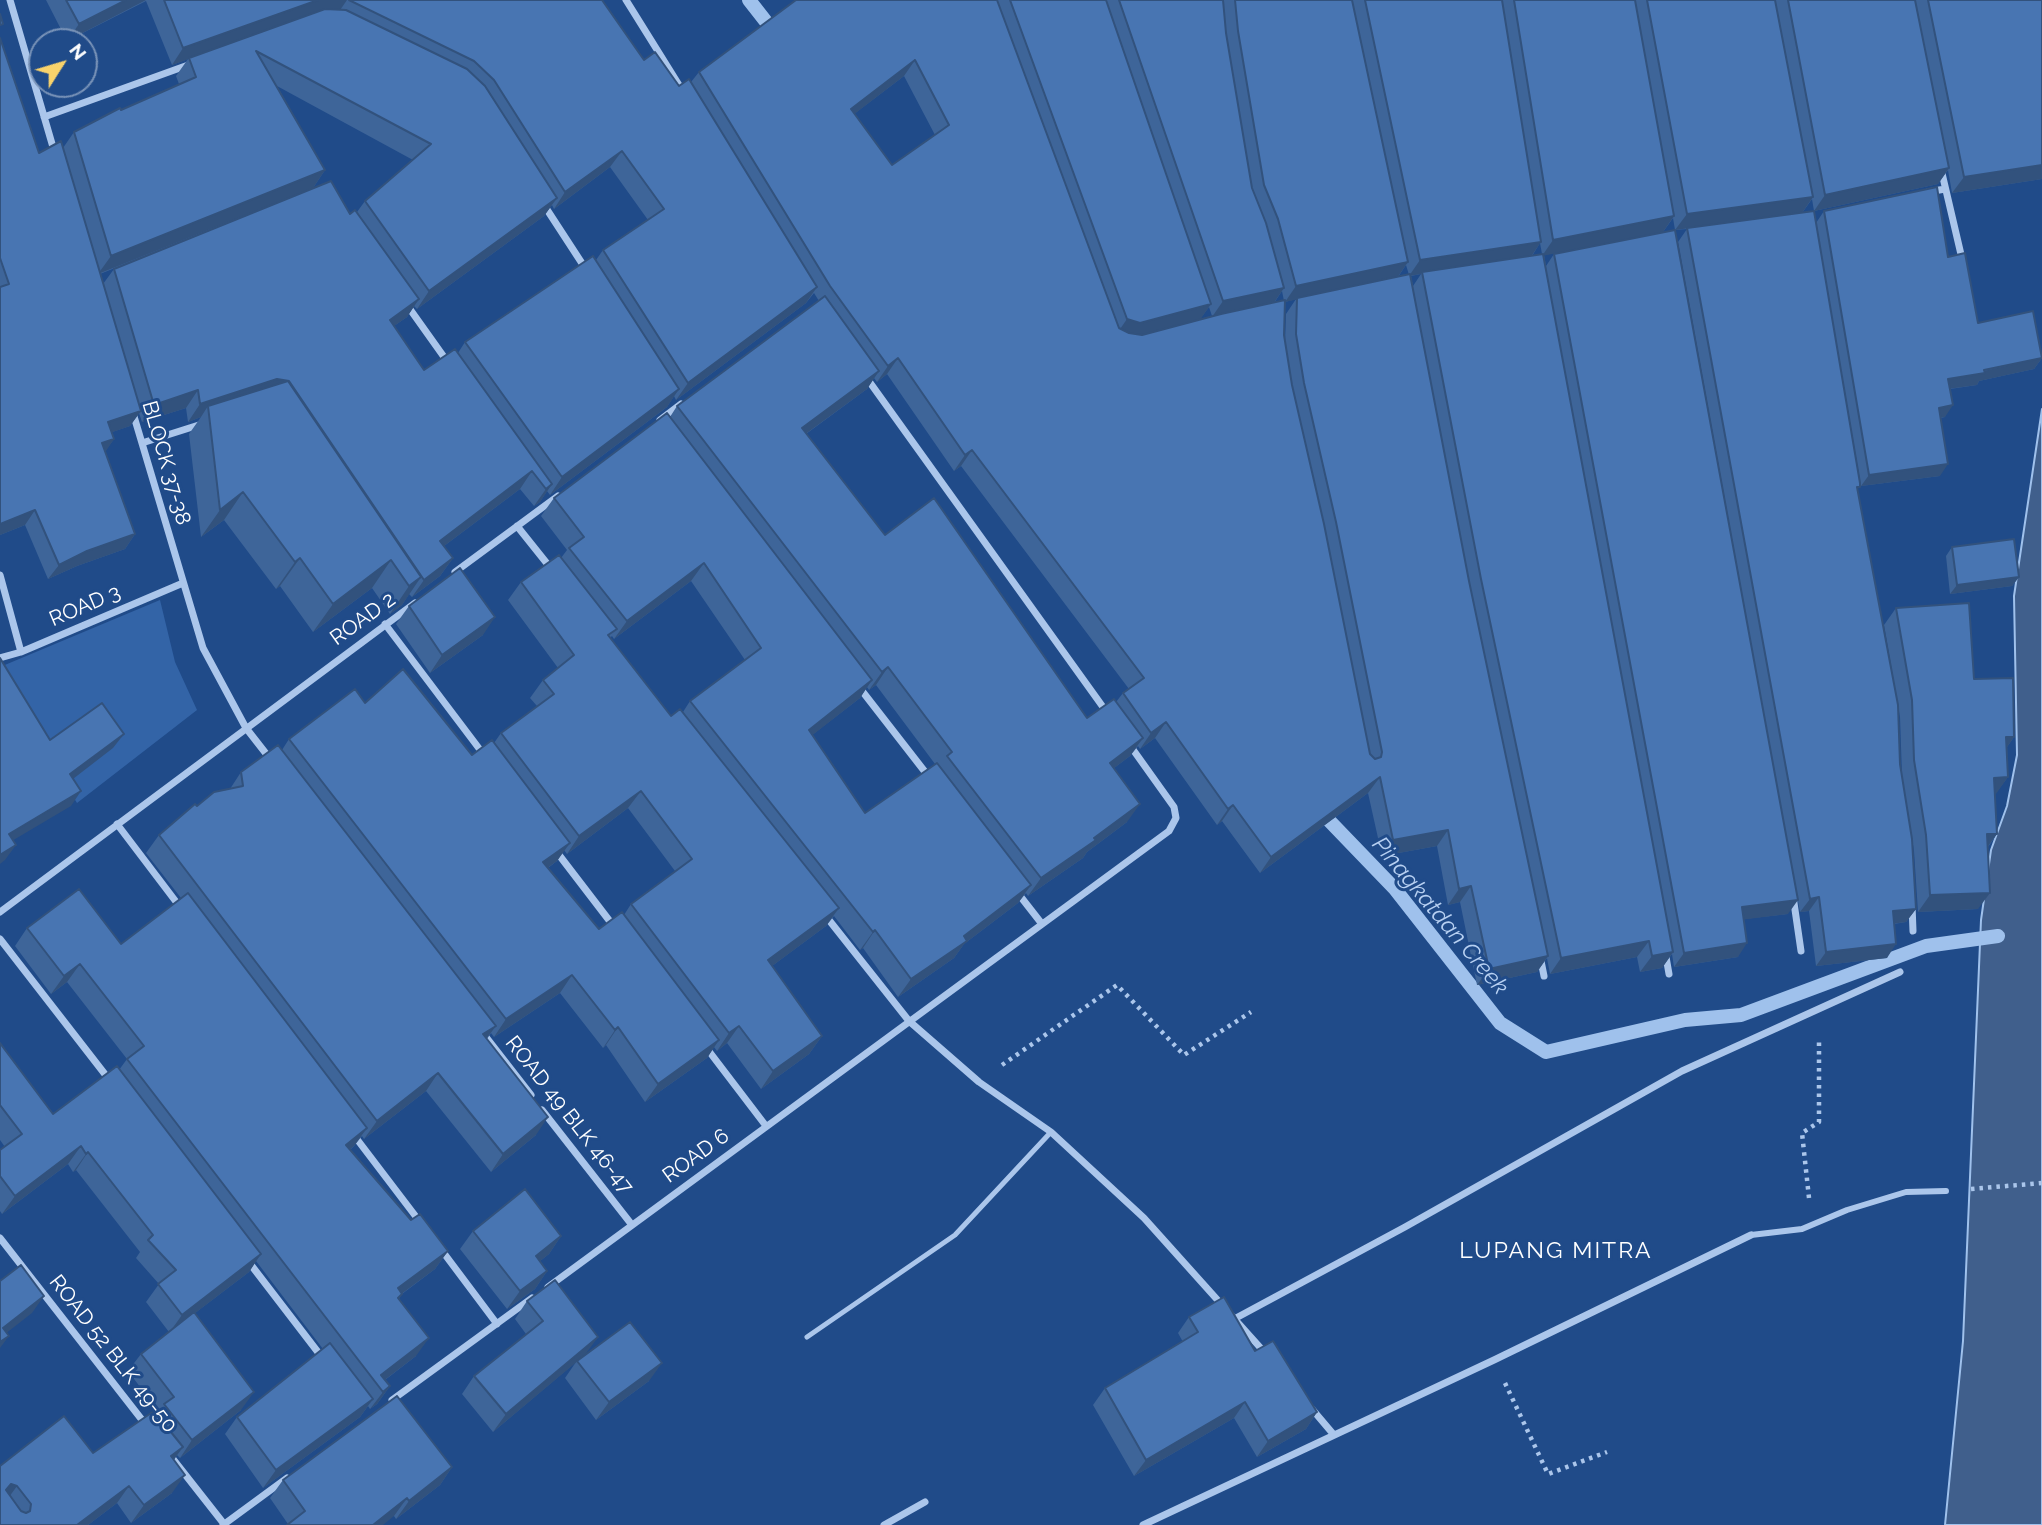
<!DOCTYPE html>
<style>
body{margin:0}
#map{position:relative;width:2042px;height:1525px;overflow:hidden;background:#204b89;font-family:Raleway,sans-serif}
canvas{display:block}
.north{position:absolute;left:28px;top:28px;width:70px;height:70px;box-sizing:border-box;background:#204b89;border:2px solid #7993b8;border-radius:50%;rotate:53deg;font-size:19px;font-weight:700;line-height:28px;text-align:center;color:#fff}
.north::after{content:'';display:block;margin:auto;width:24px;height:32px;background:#f9d36b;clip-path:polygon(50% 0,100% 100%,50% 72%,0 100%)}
</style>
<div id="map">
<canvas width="2042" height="1525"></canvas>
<div class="north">N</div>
</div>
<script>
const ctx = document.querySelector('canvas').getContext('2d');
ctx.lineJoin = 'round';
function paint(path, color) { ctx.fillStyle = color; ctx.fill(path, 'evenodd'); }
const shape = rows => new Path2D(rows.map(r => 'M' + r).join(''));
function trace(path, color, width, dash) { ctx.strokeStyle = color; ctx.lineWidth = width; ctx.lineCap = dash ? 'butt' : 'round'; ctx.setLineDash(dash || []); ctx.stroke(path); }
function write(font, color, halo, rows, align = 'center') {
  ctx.font = font + ' Raleway,sans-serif'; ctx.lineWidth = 6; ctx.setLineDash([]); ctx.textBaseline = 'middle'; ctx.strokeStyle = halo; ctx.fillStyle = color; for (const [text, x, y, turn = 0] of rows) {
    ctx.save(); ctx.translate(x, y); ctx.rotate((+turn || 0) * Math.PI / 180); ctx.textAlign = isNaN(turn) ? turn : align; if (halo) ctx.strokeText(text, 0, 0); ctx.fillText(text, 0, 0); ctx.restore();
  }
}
const green = shape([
 [160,600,175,662,197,710,77,803,0,677,0,667]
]);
const water = shape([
 [2042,409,2042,1525,1945,1525,1963,1341,1981,920,1991,850,2007,806,2017,755,2014,596,2042,409]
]);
const stream = shape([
 [749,0,778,37],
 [1317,808,1395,889,1500,1023,1546,1052,1685,1020,1741,1015,1926,946,1998,936]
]);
const path = shape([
 [1002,1065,1117,985,1184,1055,1251,1012],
 [1971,1189,2042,1183],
 [1809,1198,1802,1133,1819,1122,1819,1038],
 [1505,1383,1548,1474,1607,1452]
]);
const service = shape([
 [807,1337,955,1235,1051,1132]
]);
const pedestrian = shape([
 [1751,1235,1802,1229,1847,1210,1906,1192,1946,1191]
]);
const minor = shape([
 [10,0,55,154],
 [626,0,684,93],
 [44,117,191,64],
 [1941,169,1963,263],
 [1928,192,1945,189],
 [544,205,587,271],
 [407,305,449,364],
 [866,377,1108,714],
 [133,413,203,648,246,728,271,760],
 [660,420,681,404],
 [142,443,202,424],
 [517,526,553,571],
 [455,572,558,496],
 [0,575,21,652],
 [385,624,484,755],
 [0,658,21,652,183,583],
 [859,687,929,777],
 [117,824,180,907],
 [556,851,615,928],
 [1017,892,1042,924],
 [1793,896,1801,951],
 [1912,905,1913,931],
 [0,912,415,603],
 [825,915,909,1021,979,1082,1051,1132,1144,1218,1266,1354],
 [0,939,111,1082],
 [1665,951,1669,974],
 [1540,956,1544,976],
 [482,1032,531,1095],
 [705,1046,766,1126],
 [542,1110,632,1225],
 [353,1134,420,1222],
 [0,1238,146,1425],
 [440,1248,497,1324],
 [248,1261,324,1360],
 [548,1287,1169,831,1176,818,1174,807,1129,744],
 [1236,1318,1405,1227,1682,1071,1900,972],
 [392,1400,532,1298],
 [1312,1409,1334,1435],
 [169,1454,224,1524],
 [223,1525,287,1478],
 [884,1525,925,1502],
 [1143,1525,1494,1360,1751,1235]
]);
const wall = shape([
 [46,0,602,0,644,60,679,86,691,82,699,72,796,0,2042,0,2042,179,1952,193,1948,170,1938,184,1814,211,1812,199,1802,213,1857,491,1900,764,1916,909,1906,922,1894,924,1887,958,1816,966,1809,911,1800,912,1678,242,1687,229,1675,230,1673,218,1663,232,1544,255,1546,266,1554,254,1788,914,1744,919,1738,957,1674,967,1672,954,1662,968,1640,972,1637,957,1550,974,1547,958,1537,972,1477,985,1460,902,1448,905,1437,846,1382,856,1368,793,1260,873,1222,821,1217,825,1155,738,1140,749,1138,746,1130,756,1114,768,1127,822,1087,852,1083,858,1028,896,1026,893,1018,903,964,944,954,958,898,997,863,948,860,950,834,916,826,926,772,966,822,1036,809,1054,761,1089,727,1043,717,1051,714,1047,707,1058,645,1102,606,1045,603,1048,560,993,494,1037,491,1033,487,1039,536,1135,491,1172,426,1091,364,1139,362,1136,354,1146,350,1150,411,1220,448,1251,435,1269,402,1294,399,1299,416,1356,385,1380,390,1386,377,1404,370,1409,368,1406,360,1417,263,1488,225,1434,237,1417,323,1349,256,1261,249,1272,195,1313,241,1410,180,1458,177,1455,174,1460,172,1493,131,1523,117,1503,88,1525,0,1525,0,1466,93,1453,157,1415,159,1412,128,1371,141,1354,169,1332,146,1302,159,1284,136,1258,140,1252,76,1170,73,1172,68,1164,2,1214,0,1211,0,1150,5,1147,0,1140,0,1043,53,1114,119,1070,127,1059,67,982,51,994,15,946,27,928,121,944,181,898,146,853,159,835,197,806,230,789,241,772,282,750,289,739,365,703,472,755,494,743,501,733,537,706,530,698,543,680,558,668,508,600,521,582,561,558,567,550,541,516,554,498,670,417,677,406,819,301,814,293,806,303,676,400,674,396,667,407,550,495,547,491,540,502,534,506,520,489,444,546,453,558,440,576,412,597,409,594,402,605,390,614,372,588,313,632,280,586,276,589,224,520,201,537,189,434,201,417,188,422,186,408,142,422,139,413,130,426,112,432,114,439,105,451,135,534,125,549,77,566,48,579,25,525,0,535,0,38,39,153,63,148,74,132,179,84,176,76,188,59,172,65,146,1,67,41],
 [904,76,935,135,892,165,854,114],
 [277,86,413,160,365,201,357,212,114,269,103,284,100,274,313,188,325,170],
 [610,167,648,220,603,250,596,260,465,342,458,353,424,370,394,326,407,317,414,306,417,309,544,216,552,205,554,209],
 [1540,243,1542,254,1532,256],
 [1406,265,1409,275,1398,277],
 [1421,274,1413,286,1411,276],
 [1282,291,1284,301,1274,303],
 [1296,299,1286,314,1285,342,1284,335,1285,302],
 [1209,307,1212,316,1200,319],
 [887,374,954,471,961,466,1129,689,1123,693,1116,702,1087,718,885,535,806,434,867,389,874,378,877,382],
 [691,581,745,660,690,701,683,712,671,716,610,638,612,636,614,639],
 [876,685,935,764,865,813,812,735,860,698,867,687,869,690],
 [628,808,675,871,631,904,624,915,599,929,548,868,557,861,564,850,567,854],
 [1824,211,1948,257,1978,323,2042,358,2034,369,1979,381,1977,385,1950,389,1945,417,1941,418,1940,476,1861,486,1816,223],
 [1952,547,2019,577,2012,586,1950,594,1946,556],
 [409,606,483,635,430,673,396,624],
 [1896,608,1974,679,2014,737,2007,747,2008,777,1995,794,1997,834,1988,847,1978,909,1918,912,1914,851,1902,776,1900,717,1884,625],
 [473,1231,561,1236,549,1254,540,1261,547,1271,535,1289,507,1309,460,1249],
 [527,1301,584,1356,649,1381,596,1420,565,1378,576,1362,493,1432,462,1394,474,1376,526,1334,515,1319],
 [1189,1317,1255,1351,1317,1412,1306,1429,1257,1457,1234,1418,1134,1476,1093,1405,1105,1388,1183,1342,1178,1333],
 [452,1467,440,1485,396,1519,394,1516,288,1524,270,1498,283,1480]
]);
const shadedWall = shape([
 [126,0,146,0,67,41,79,24],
 [318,0,347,0,336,16,310,15,172,65,183,48],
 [915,60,904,76,840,125,851,109],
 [622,151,610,167,554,209,565,192],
 [2042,165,2042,179,1952,193,1964,177],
 [1949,168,1938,184,1814,211,1825,195],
 [325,170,313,188,98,274,111,256],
 [1813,197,1802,213,1675,230,1687,214],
 [557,198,544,216,417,309,429,291],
 [1674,216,1663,232,1542,256,1553,240],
 [1541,242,1530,258,1422,272,1421,274,1409,276,1420,260],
 [1408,262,1397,278,1285,302,1296,286],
 [817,287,806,303,676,400,688,383],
 [1284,288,1273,304,1212,317,1223,301],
 [419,299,407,317,377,338,390,320],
 [1211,304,1200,320,1129,339,1116,335,1127,319],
 [898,358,887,374,877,382,888,366],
 [2042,358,2034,369,1979,381,1977,385,1940,390,1948,379],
 [879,371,867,389,789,446,802,428],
 [277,379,289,381,208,406,201,417,188,422,200,404],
 [679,389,667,407,550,495,562,477],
 [198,390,186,408,142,422,154,405],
 [1953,405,1945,417,1931,419,1939,408],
 [141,411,130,426,98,437,108,422],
 [114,439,104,454,102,443],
 [972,450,961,466,954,471,965,455],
 [1948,464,1940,476,1861,486,1869,475],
 [532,471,520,489,428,558,440,541],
 [552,484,540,502,534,506,546,489],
 [243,492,224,520,201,537,220,510],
 [35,510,25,525,0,535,0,524],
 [135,534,125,549,77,566,48,579,59,565,87,551],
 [300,558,280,586,276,589,295,562],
 [453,558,440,576,412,597,424,580],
 [391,560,372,588,313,632,333,604],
 [704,563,691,581,614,639,627,621],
 [421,577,402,605,390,614,409,586],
 [2019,577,2012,586,1950,594,1957,585],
 [495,617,483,635,430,673,442,655],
 [888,667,876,685,869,690,882,672],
 [872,680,860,698,796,748,809,730],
 [1166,722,1155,738,1140,749,1151,733],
 [124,734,113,748,60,789,70,774],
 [2006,737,2014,737,2003,753],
 [1143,738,1130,756,1097,781,1110,763],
 [1380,777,1368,793,1260,873,1271,857],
 [2008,777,1996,794,1983,794,1994,778],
 [81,791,71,806,0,848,9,834],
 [641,791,628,808,567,854,579,836],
 [1140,804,1127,822,1087,852,1083,858,1028,896,1041,878],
 [1233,805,1222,821,1217,825,1228,809],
 [1448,830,1437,846,1382,856,1393,840],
 [1987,834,1997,834,1985,850],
 [570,843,557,861,531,880,543,862],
 [16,845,5,860,0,864,0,855],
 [1031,885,1018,903,964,944,954,958,898,997,911,979,964,936],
 [1471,886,1460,902,1448,905,1459,889],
 [1990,893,1978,909,1918,912,1930,895],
 [1819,897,1809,911,1800,912,1810,899],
 [1798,900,1788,914,1732,921,1742,907],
 [839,908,826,926,756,978,768,960],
 [1916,909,1906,922,1883,925,1893,911],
 [875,930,863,948,860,950,873,932],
 [1649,941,1637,957,1550,974,1561,958],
 [1747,943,1738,957,1674,967,1684,953],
 [1896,944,1887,958,1816,966,1826,952],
 [1673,952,1662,968,1640,972,1652,956],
 [1548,956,1537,972,1477,985,1489,969],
 [80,964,67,982,51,994,64,976],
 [572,975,560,993,494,1037,506,1019],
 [496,1026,483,1043,483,1034],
 [739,1026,727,1043,717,1051,729,1033],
 [618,1027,606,1045,603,1048,615,1030],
 [822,1036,809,1054,761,1089,773,1071],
 [719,1040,707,1058,645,1102,658,1084],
 [438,1073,426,1091,364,1139,377,1121],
 [548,1117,536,1135,491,1172,503,1154],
 [367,1128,354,1146,333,1163,346,1145],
 [81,1146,68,1164,2,1214,15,1196],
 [88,1152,76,1170,73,1172,86,1154],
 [561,1236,549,1254,524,1274,536,1256],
 [448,1251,435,1269,385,1306,398,1288],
 [261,1254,249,1272,169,1333,182,1315],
 [547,1271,535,1289,507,1309,520,1291],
 [44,1296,32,1313,0,1338,3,1328],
 [9,1336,0,1348,0,1342],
 [598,1337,585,1355,493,1432,506,1414],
 [429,1338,416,1356,378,1385,381,1375],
 [662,1363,649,1381,596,1420,609,1402],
 [390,1386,377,1404,370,1409,383,1392],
 [254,1392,241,1410,180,1458,192,1440],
 [373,1399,360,1417,263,1488,276,1470],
 [1245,1402,1234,1418,1134,1476,1146,1460],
 [1317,1412,1306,1429,1257,1457,1268,1441],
 [183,1447,170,1465,171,1456],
 [452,1467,440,1485,396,1519,409,1501],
 [185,1475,172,1493,131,1523,144,1505],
 [11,1484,17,1486,4,1504,0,1499],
 [129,1486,117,1503,88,1525,77,1525],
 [407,1498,394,1516,383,1525,373,1525]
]);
const building = shape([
 [66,0,126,0,79,24,66,0],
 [164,0,318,0,183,48,164,0],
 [349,0,602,0,644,60,655,52,679,86,689,79,817,287,688,383,603,250,664,209,622,151,565,192,494,80,474,61,349,0],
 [796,0,997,0,1119,328,1129,333,1142,335,1221,314,1285,300,1284,335,1292,385,1324,524,1370,754,1375,759,1381,757,1382,752,1336,522,1304,383,1296,334,1297,298,1410,274,1469,581,1548,956,1489,969,1471,886,1459,889,1448,830,1393,840,1380,777,1271,857,1233,805,1228,809,1166,722,1151,733,1123,693,1144,678,972,450,965,455,898,358,888,366,830,286,699,72,796,0],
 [915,60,949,125,892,165,851,109,915,60],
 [1010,0,1106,0,1211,304,1140,323,1127,319,1010,0],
 [1119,0,1223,0,1226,33,1252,188,1266,223,1284,288,1223,301,1119,0],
 [1235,0,1352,0,1408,262,1296,286,1278,219,1264,185,1238,31,1235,0],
 [1365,0,1502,0,1541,242,1420,260,1365,0],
 [1514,0,1635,0,1674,216,1553,240,1514,0],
 [1647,0,1775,0,1813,197,1687,214,1647,0],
 [1788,0,1915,0,1949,168,1825,195,1788,0],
 [1928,0,2042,0,2042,165,1964,177,1928,0],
 [325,9,346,10,467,69,485,86,557,198,429,291,365,201,431,144,256,51,325,170,111,256,74,132,120,108,121,110,196,77,189,58,325,9],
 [0,14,3,24,0,25,0,14],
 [0,38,39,153,61,141,141,411,108,422,114,439,102,443,135,534,87,551,59,565,35,510,0,524,0,287,9,284,0,258,0,38],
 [331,181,350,214,355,210,419,299,390,320,424,370,455,349,552,484,546,489,532,471,440,541,453,558,424,580,289,381,277,379,200,404,198,390,154,405,114,269,331,181],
 [1937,187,1948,257,1965,253,1978,323,2033,311,2042,358,1984,370,1985,373,1948,379,1953,405,1939,408,1948,464,1869,475,1824,211,1937,187],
 [1814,211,1860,483,1860,487,1857,487,1898,705,1900,764,1912,839,1916,909,1893,911,1896,944,1826,952,1819,897,1810,899,1687,228,1814,211],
 [1675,230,1798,900,1742,907,1747,943,1684,953,1554,254,1675,230],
 [1543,254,1673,952,1652,956,1649,941,1561,958,1481,579,1422,272,1543,254],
 [593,256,679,389,562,477,465,342,593,256],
 [825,296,879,371,802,428,885,535,934,498,1087,718,1114,699,1143,738,1110,763,1140,804,1094,838,1096,840,1041,878,947,756,952,752,888,667,882,672,677,406,825,296],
 [288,381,421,577,409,586,391,560,333,604,300,558,295,562,243,492,220,510,208,406,288,381],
 [667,413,872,680,809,730,865,813,937,763,1031,885,964,936,967,941,911,979,875,930,873,932,690,701,761,648,704,563,627,621,569,548,584,537,554,498,667,413],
 [2014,539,2019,577,1957,585,1952,547,2014,539],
 [559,555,617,629,608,635,671,716,680,709,839,908,768,960,822,1036,773,1071,739,1026,729,1033,631,904,692,859,641,791,579,836,501,733,554,694,543,680,574,655,521,582,559,555],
 [460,568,495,617,442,655,409,606,460,568],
 [1969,603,1974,679,2013,678,2014,737,2006,737,2008,777,1994,778,1997,834,1987,834,1990,893,1930,895,1926,835,1914,760,1912,700,1896,608,1969,603],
 [0,658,50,740,102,703,124,734,70,774,81,791,9,834,16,845,0,855,0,658],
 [403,669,472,755,492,740,570,843,543,862,599,929,622,912,719,1040,658,1084,618,1027,615,1030,572,975,506,1019,289,739,355,689,365,703,403,669],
 [278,745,496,1026,483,1034,548,1117,503,1154,438,1073,377,1121,159,835,195,804,197,806,214,792,243,786,241,772,278,745],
 [79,889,121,944,188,893,367,1128,346,1145,411,1220,420,1214,448,1251,398,1288,402,1294,398,1298,429,1338,381,1375,390,1386,383,1392,127,1059,144,1046,80,964,64,976,27,928,79,889],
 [0,1043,53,1114,117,1066,261,1254,182,1315,158,1284,176,1270,148,1240,153,1235,88,1152,86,1154,81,1146,15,1196,0,1176,0,1150,22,1134,0,1105,0,1043],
 [525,1189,561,1236,536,1256,547,1271,520,1291,473,1231,525,1189],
 [21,1265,44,1296,3,1328,9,1336,0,1342,0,1281,21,1265],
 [555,1280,598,1337,506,1414,474,1376,543,1321,527,1301,555,1280],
 [1224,1297,1255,1351,1273,1341,1275,1344,1317,1412,1268,1441,1245,1402,1146,1460,1105,1388,1198,1332,1189,1317,1224,1297],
 [194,1312,254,1392,192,1440,164,1404,174,1397,141,1354,194,1312],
 [630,1322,662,1363,609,1402,577,1361,630,1322],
 [330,1343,373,1399,276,1470,237,1417,330,1343],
 [397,1396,452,1467,409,1501,407,1498,373,1525,287,1525,305,1511,283,1480,397,1396],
 [154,1411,183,1447,171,1456,185,1475,144,1505,129,1486,77,1525,0,1525,0,1466,64,1416,93,1453,154,1411],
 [11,1484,17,1486,31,1504,30,1511,26,1513,21,1511,6,1490,11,1484]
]);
const streetNames = [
 ["BLOCK 37-38",166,463,74],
 ["ROAD 3",85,606,-23],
 ["ROAD 2",363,619,-36],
 ["ROAD 49 BLK 46-47",569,1115,52],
 ["ROAD 6",696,1156,-36],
 ["ROAD 52 BLK 49-50",113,1354,52]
];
const waterNames = [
 ["Pinagkatdan Creek",1440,916,50]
];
const neighbourhoodNames = [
 ["LUPANG MITRA",1556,1251]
];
paint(green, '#3364a7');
paint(water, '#405f8c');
trace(water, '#9fc1ec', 2);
trace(stream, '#9fc1ec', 14);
trace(path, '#abc6eb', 4.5, [3.5, 5]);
trace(service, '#abc6eb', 5);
trace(pedestrian, '#abc6eb', 6);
trace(minor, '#abc6eb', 7);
paint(wall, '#3e6599');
paint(shadedWall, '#32527d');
paint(building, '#4875b2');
trace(building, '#32527d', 2);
write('21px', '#fff', '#204b89', streetNames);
write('italic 23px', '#b7d0f2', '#204b89', waterNames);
ctx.letterSpacing = '2px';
write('23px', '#fff', '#204b89', neighbourhoodNames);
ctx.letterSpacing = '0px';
</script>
